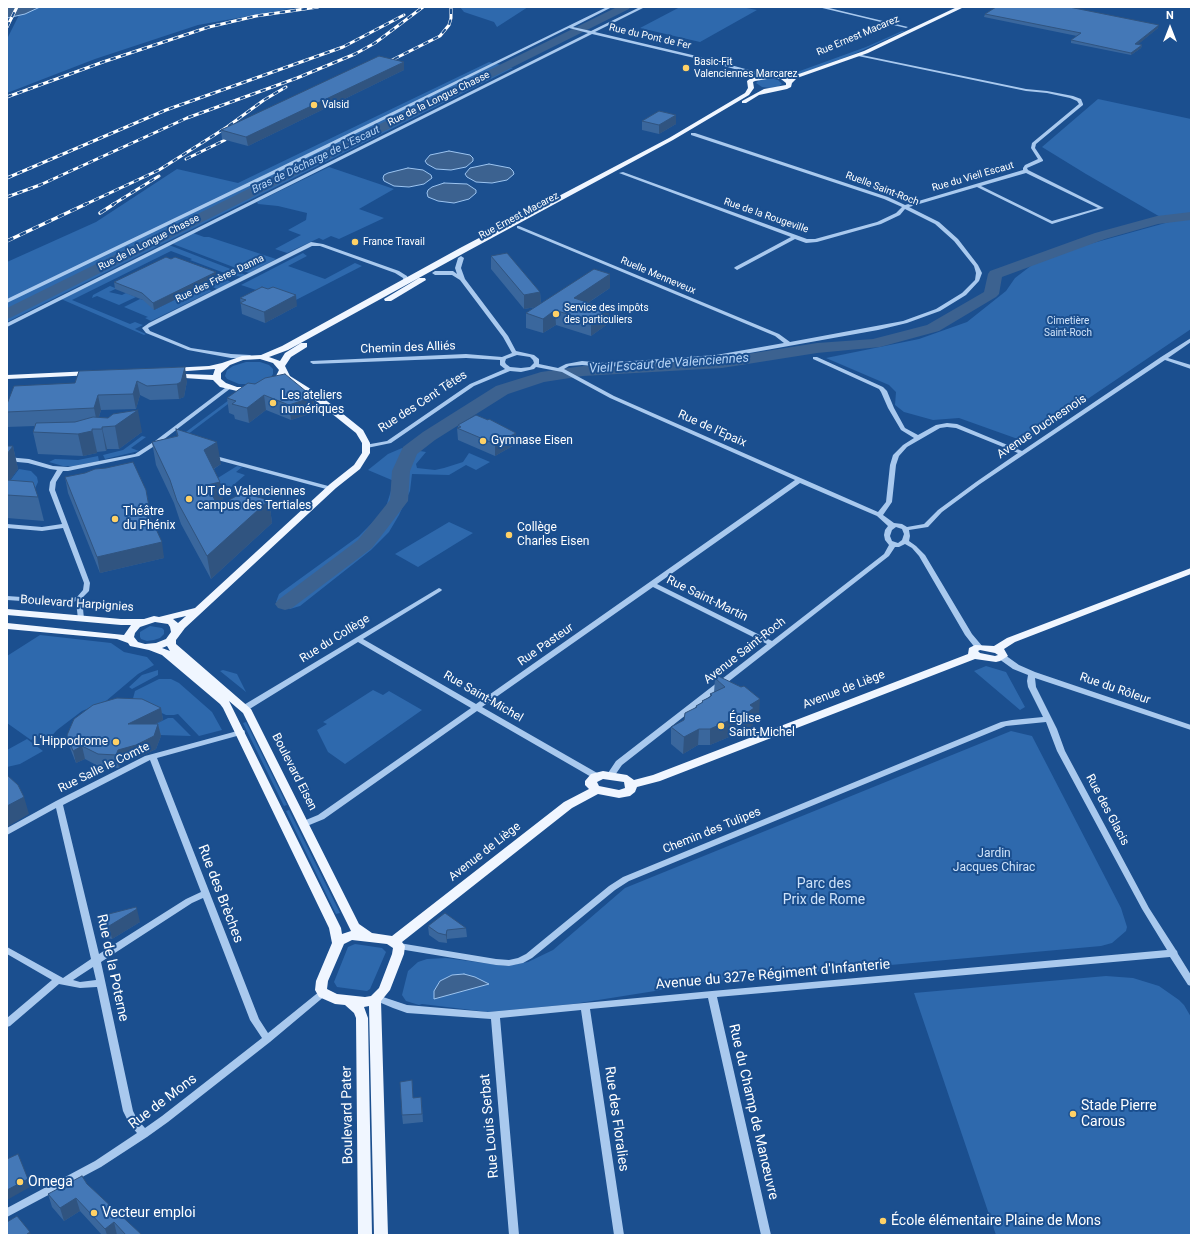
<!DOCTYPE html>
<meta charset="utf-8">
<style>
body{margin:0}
#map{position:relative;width:1198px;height:1242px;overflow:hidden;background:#1b4f8f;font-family:Roboto,sans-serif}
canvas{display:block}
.frame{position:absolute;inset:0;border:8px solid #fff;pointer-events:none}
.north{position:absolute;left:1150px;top:8px;width:40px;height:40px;-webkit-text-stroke:3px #1b4f8f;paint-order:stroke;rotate:0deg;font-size:11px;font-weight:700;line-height:16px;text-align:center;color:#fff}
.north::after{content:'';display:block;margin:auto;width:14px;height:18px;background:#fff;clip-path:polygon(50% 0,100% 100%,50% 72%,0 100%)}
</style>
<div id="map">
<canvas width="1198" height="1242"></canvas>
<div class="frame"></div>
<div class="north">N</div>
</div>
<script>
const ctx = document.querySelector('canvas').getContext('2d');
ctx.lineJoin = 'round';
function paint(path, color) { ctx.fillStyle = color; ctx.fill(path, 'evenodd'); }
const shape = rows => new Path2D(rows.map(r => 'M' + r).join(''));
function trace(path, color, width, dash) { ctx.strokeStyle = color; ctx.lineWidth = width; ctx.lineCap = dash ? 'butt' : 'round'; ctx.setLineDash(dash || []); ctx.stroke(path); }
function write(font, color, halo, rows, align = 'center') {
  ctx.font = font + ' Roboto,sans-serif'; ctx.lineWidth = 4; ctx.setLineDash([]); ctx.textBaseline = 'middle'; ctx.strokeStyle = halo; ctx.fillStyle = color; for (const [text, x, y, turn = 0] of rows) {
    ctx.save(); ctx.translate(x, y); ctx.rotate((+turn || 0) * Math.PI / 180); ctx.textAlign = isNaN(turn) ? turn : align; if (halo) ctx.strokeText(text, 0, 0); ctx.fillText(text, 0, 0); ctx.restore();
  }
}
const green = shape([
 [40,7,300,7,198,25,95,59,7,93,7,39,19,15],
 [460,7,528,7,497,27,494,22,464,12],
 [680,7,741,7,757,10,700,42,640,28],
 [902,31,905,31,852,55,791,77,786,76,866,47],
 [489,62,513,68,7,322,7,262,96,222,177,169,238,183],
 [770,78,778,80,782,84,778,87,770,88,762,87,756,83,759,80],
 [1098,99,1191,119,1191,329,1027,440,1015,438,959,418,933,420,904,412,895,405,896,392,889,385,826,358,919,339,967,322,1006,291,1015,278,1032,265,1086,245,1169,222,1086,174,1042,147],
 [329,167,394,189,359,209,384,218,339,239,331,236,323,240,319,238,287,253,275,249,301,235,288,230,306,220,307,213,278,206,258,204,257,202],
 [193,233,204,237,209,237,276,259,249,273,173,244],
 [169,245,246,275,241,277,237,276,235,277,190,260,192,259,171,251,72,300,130,324,135,322,140,324,143,325,135,329,146,334,144,335,61,299],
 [303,253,307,256,288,266,325,279,355,263,362,266,292,302,241,285],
 [164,262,170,263,109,292,122,295,126,293,136,297,119,305,97,296,92,298,93,295,110,286,115,288],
 [221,277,231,282,217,289,206,284],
 [202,286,212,291,151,321,145,318,148,317,124,307,140,299,150,302,154,310],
 [246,362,260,362,269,365,273,369,273,374,271,377,260,383,253,384,239,384,227,379,225,376,227,370,233,366],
 [229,400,232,401,175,444,171,443],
 [142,436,146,437,131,448,139,451,105,459,103,455,123,450],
 [402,448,426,452,416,464,417,468,435,470,444,468,463,462,469,453,490,462,476,470,466,465,449,475,412,474,410,491,399,515,389,532,371,550,300,606,290,609,276,602,279,594,359,536,385,510,394,481,368,470,388,454],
 [98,456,99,461,73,466,63,466,49,462,55,459,78,460],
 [237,466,242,467,236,472,245,475,231,487,213,481],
 [19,469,31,471,37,477,38,482,33,493,7,485],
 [449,522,473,533,418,567,395,554],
 [150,626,162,628,164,630,164,634,160,638,154,640,147,641,141,639,140,637,140,632],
 [40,635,111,643,124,652,147,657,154,665,138,674,106,701,82,711,57,730,47,741,37,736,31,740,7,723,7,656],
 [986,666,1006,672,1025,707,1020,710,974,671],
 [158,670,158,675,132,689,129,687,142,675],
 [223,670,237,674,246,692,220,671],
 [159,679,171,679,179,683,212,712,222,730,199,736,178,714,174,715,166,715,147,706,131,706,135,691],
 [373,690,383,695,389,691,422,710,345,764,328,752,317,730,327,724,323,722],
 [168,718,173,718,191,736,159,735,154,725],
 [246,722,287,805,284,806,243,723],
 [1011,731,1032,736,1121,908,1127,927,1126,931,1112,943,1101,946,691,983,655,991,573,1004,488,1012,422,1004,419,1005,406,1001,402,995,408,971,418,962,427,959,446,958,506,966,528,962,553,950,625,888],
 [27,739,43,751,20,764,7,767,7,750],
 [289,810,340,913,336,914,286,811],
 [355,944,382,948,386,952,370,989,367,991,337,987,334,982,348,947],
 [1106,976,1133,978,1159,986,1179,1000,1184,1005,1191,1017,1191,1235,996,1235,914,993]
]);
const water = shape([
 [7,7,40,7,25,14,7,18,7,7],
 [449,151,470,155,473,158,473,161,466,167,451,170,436,169,427,164,425,161,430,155,449,151],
 [489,164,510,168,513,171,514,174,507,180,492,183,476,182,467,177,465,174,470,168,489,164],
 [408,168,423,170,431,175,432,178,424,184,409,187,394,186,384,181,383,178,384,175,388,173,408,168],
 [444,183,467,184,476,190,476,193,469,199,454,203,438,201,428,197,427,193,428,190,432,187,444,183],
 [464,974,475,977,489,984,434,999,434,991,440,981,452,975,464,974]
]);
const river = shape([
 [617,7,630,7,629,9,12,317,7,319,7,308,617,7],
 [1191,212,1191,220,1158,224,1105,239,1002,277,999,294,996,297,939,331,880,347,817,353,722,368,583,376,544,382,508,394,435,440,417,454,410,471,408,501,372,548,292,608,285,610,278,608,275,604,278,600,358,540,390,500,392,471,403,447,423,432,496,386,541,372,583,366,722,358,817,343,873,339,927,325,984,292,988,274,990,271,1095,233,1157,216,1191,212]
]);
const minor = shape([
 [607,7,612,7,573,27,591,31,640,7,645,7,595,32,705,58,771,76,769,77,752,74,703,60,592,34,7,327,7,323,588,33,569,28,268,177,9,302,7,303,7,299,264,175,607,7],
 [818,7,825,7,908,27,906,28,818,7],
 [857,54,1026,89,1047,91,1073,96,1081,99,1083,104,1083,105,1036,144,1035,148,1043,160,1043,161,1027,168,1028,170,1104,208,1052,224,977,187,909,207,939,222,958,239,978,265,982,273,979,281,966,295,940,311,907,323,878,330,716,359,605,367,582,365,569,366,564,369,614,396,878,512,886,502,890,465,893,455,903,445,914,438,901,430,888,408,881,392,879,389,813,359,813,357,817,357,883,387,887,391,894,408,905,428,918,435,936,425,947,423,957,424,1022,451,1161,357,1191,338,1191,342,1168,358,1191,365,1191,369,1165,360,980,484,942,512,928,527,909,530,910,536,909,541,916,546,925,555,972,634,983,647,982,649,976,649,965,635,919,556,912,548,905,544,899,547,895,547,889,556,622,765,613,778,610,779,607,778,606,776,616,761,767,644,653,587,482,707,599,774,600,776,599,778,593,778,477,711,324,819,307,826,301,826,300,824,301,822,318,815,471,708,358,642,248,710,242,710,241,708,242,706,439,588,441,589,442,590,441,591,363,639,476,704,795,480,610,398,562,372,536,367,534,369,521,372,510,371,474,386,391,443,367,448,364,446,365,445,387,441,470,384,505,369,500,365,500,360,466,358,313,364,310,362,311,361,466,354,502,357,512,353,503,337,460,280,452,275,435,275,432,273,435,271,453,271,457,274,455,268,458,258,461,256,464,258,461,268,465,279,508,336,516,351,534,355,539,359,539,364,558,368,566,364,582,361,605,363,716,355,784,343,775,336,517,228,517,226,519,226,779,334,790,342,903,321,936,309,962,293,975,280,976,273,974,266,954,241,935,224,905,209,900,215,881,224,817,242,806,243,795,239,737,270,734,268,735,267,791,237,619,173,623,172,807,239,815,239,877,222,896,213,902,207,884,199,691,135,691,133,695,133,888,197,905,205,1023,170,1023,168,1025,165,1038,159,1031,148,1032,143,1079,104,1077,101,1070,98,1047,93,1026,91,858,56,857,56,857,54],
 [1026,173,1098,208,1052,221,981,186,1026,173],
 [517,355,530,357,533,360,534,363,530,367,521,368,510,367,506,364,505,362,506,359,517,355],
 [947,427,956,428,1018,453,976,482,938,510,924,524,907,527,902,524,894,523,883,515,892,502,896,465,899,456,907,447,940,428,947,427],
 [800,483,877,516,888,526,885,530,884,535,885,540,889,545,884,554,772,641,657,584,800,483],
 [896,527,902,529,904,534,902,540,898,543,892,541,890,536,892,530,896,527],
 [311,242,323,244,399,271,407,276,409,281,408,282,404,282,403,278,395,273,320,246,312,246,148,328,150,331,191,348,231,354,250,355,253,357,252,358,231,358,188,350,146,333,142,328,149,323,311,242],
 [229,385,231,386,231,388,159,443,139,456,68,471,63,471,56,482,55,490,90,583,89,591,82,598,84,619,83,620,81,621,78,619,76,601,65,604,7,600,7,596,65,600,77,597,83,590,84,583,63,528,42,531,7,528,7,524,42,527,62,524,49,490,50,482,57,470,50,469,28,463,7,461,7,457,29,459,53,466,68,467,135,454,155,441,229,385],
 [212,455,332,487,333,488,330,490,210,458,209,457,212,455],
 [999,655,1005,655,1019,665,1035,672,1191,725,1191,730,1035,678,1036,687,1057,729,1065,751,1149,908,1176,950,1177,951,1178,954,1191,975,1191,986,1188,985,1170,957,717,997,771,1235,761,1235,708,998,590,1009,624,1235,614,1235,581,1010,500,1018,519,1235,509,1235,491,1019,407,1013,393,1008,374,1000,373,998,374,996,377,995,407,1005,488,1012,712,991,1167,950,1142,909,1057,751,1046,722,1006,726,629,881,615,890,532,958,523,963,509,966,496,965,399,949,396,948,395,946,396,944,399,943,496,959,509,960,518,958,526,954,609,886,623,877,1001,722,1012,720,1043,717,1028,687,1027,681,1028,675,1013,669,999,659,998,657,999,655],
 [241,730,244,730,245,732,244,734,157,758,259,1019,268,1033,320,991,323,990,326,991,327,993,326,995,270,1042,168,1122,147,1137,101,1167,7,1217,7,1208,95,1161,137,1133,130,1125,123,1111,97,987,80,988,59,984,10,1026,7,1027,7,1018,52,980,7,954,7,947,63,978,91,959,56,808,7,835,7,828,56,801,145,756,241,730],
 [150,760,201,892,186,899,99,954,63,805,150,760],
 [203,898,250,1020,262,1038,162,1116,145,1128,137,1119,133,1111,101,962,192,903,203,898],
 [93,967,96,980,80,982,73,980,93,967]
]);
const major = shape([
 [957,7,964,7,868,53,797,78,792,83,791,87,787,89,759,95,746,103,742,103,742,101,764,89,786,85,786,83,781,79,773,78,755,81,753,82,754,88,749,95,673,140,466,252,288,350,269,357,280,361,285,353,301,343,307,343,307,347,291,357,285,366,290,376,317,393,363,430,370,443,370,453,360,469,336,488,185,628,176,640,176,644,251,709,359,924,372,933,392,936,564,802,589,789,585,785,585,781,591,774,603,771,627,775,634,780,653,775,968,654,969,648,975,645,994,646,1007,638,1191,568,1191,574,1015,642,1004,649,1008,656,1000,661,996,662,975,659,660,781,637,787,635,792,630,796,619,798,598,794,572,808,402,942,405,946,404,954,390,990,381,1001,388,1235,374,1235,369,1006,364,1007,368,1018,372,1235,358,1235,356,1018,354,1013,345,1005,335,1004,319,997,315,990,316,981,332,943,329,928,223,708,220,704,162,655,149,650,130,646,128,643,117,639,7,629,7,623,124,635,131,625,121,625,7,615,7,609,121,619,144,619,154,616,159,617,195,608,330,484,354,465,362,453,362,443,356,433,311,397,288,383,284,378,276,385,270,385,269,383,276,376,279,370,273,363,260,359,243,360,230,365,221,373,221,379,226,383,237,387,254,387,255,389,254,391,237,391,220,387,213,380,185,378,181,376,185,374,213,375,215,369,173,372,169,370,170,368,209,366,222,363,242,356,261,355,282,346,460,248,669,138,745,93,748,88,747,81,751,78,773,74,785,77,789,79,793,76,864,51,957,7],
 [186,616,178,623,173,619,186,616],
 [155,622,168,624,170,627,171,632,166,639,156,643,145,644,138,642,134,637,135,633,140,627,155,622],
 [167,646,170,651,185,663,170,651,162,648,167,646],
 [980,650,995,653,998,655,995,656,980,653,978,651,980,650],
 [229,701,243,713,351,931,342,934,341,928,229,701],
 [603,779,624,782,625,788,619,790,599,786,597,782,603,779],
 [352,940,387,944,393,948,392,954,379,988,371,996,365,997,337,994,327,989,328,981,344,944,352,940],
 [419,278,425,278,426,280,391,301,385,301,384,299,419,278],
 [91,371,94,371,94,375,7,379,7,375,91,371]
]);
const railFar1 = shape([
 [7,27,17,7],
 [384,64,440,36,449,25,451,18,451,7],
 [7,97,103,62,209,27,256,16,318,7],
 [186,159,225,140],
 [7,178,166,110,343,47,404,15],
 [7,197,40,185,187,118,297,78,355,54,375,43,423,7],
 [84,205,159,170,227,127,264,100,286,87],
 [112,205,159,176]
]);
const rail = shape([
 [100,213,114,204],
 [7,241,86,204]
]);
const wall = shape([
 [985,14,1158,28,1138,44,1142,45,1141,48,1131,55,1071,43,1071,40,1077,36,984,17],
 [404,62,404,70,248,146,222,139,221,130],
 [676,115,676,124,659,134,642,130,642,121],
 [491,256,540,292,541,304,610,288,588,303,609,309,609,323,591,336,556,325,543,333,526,328,526,313,536,307,524,309,491,269],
 [217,279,154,310,143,300,115,289,114,282],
 [268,289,297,306,265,323,242,314,240,298],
 [79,371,187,381,184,397,179,399,150,400,140,395,136,409,101,410,99,417,142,432,119,449,107,449,106,451,97,452,97,453,83,456,38,454,33,432,35,426,7,427,7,412,75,383],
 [248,383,313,397,315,412,291,420,266,410,249,423,235,419,234,415,229,413,227,398],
 [458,425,516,433,516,444,495,456,458,440,457,428,458,428],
 [176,429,221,464,214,469,224,503,248,497,269,500,272,523,211,579,181,524,174,503,156,465,152,442,177,436],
 [7,446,13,446,18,469,10,480,38,497,44,521,7,518],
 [65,477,151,518,164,558,100,573,68,493],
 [715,678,759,716,753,719,753,725,740,734,736,734,710,745,698,745,683,754,671,744,671,727,684,720,695,708,696,706,702,703,702,701,710,697,710,694,714,693],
 [161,708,163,720,156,724,158,724,161,736,156,749,139,757,121,763,119,768,100,767,85,759,76,763,70,748,67,735],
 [101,916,140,922,112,939,106,938],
 [428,926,466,928,467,937,447,939,447,943,439,942,429,935],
 [412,1080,413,1097,422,1106,423,1122,403,1124,402,1115],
 [87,1184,142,1235,102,1235,80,1211,64,1221,52,1207,48,1194]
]);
const shadedWall = shape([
 [1159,25,1158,28,1135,47,1135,44],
 [1142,45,1141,48,1131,55,1131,53],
 [404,62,404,70,248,146,246,137],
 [676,115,676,124,659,134,659,125],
 [216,272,217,279,154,310,153,303],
 [610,274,610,288,574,312,574,298],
 [540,292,541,306,524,309,524,295],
 [296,295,297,306,265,323,264,312],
 [609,309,609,323,591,336,591,322],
 [555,310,556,325,543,333,543,319],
 [185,367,187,381,184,397,179,399,177,384],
 [137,381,140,395,136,409,133,394],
 [98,395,101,410,97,423,94,408],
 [264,395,266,410,249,423,247,408],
 [313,397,315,412,291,420,289,405],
 [138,410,142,432,119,449,115,426],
 [102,427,107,449,106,451,102,429],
 [92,429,97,452,97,453,83,456,78,434],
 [516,433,516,444,495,456,495,444],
 [217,442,221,464,207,473,204,450],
 [13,446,18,469,7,484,7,454],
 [220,482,224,505,210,508,207,485],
 [269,500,272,523,211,579,207,556],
 [162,542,164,558,100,573,97,557],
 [760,699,759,716,753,719,753,725,740,734,741,717,750,705],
 [161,708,163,720,131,736,128,724],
 [737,717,736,734,710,745,710,729],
 [158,724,161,736,156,749,139,757,121,763,119,768,116,755,118,750],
 [699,729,698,745,683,754,684,737],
 [82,746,85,759,76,763,73,751],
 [24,797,29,814,7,827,7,806],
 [137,909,140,922,112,939,109,926],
 [447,930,447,943,446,935],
 [28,1179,30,1187,7,1200,7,1190],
 [76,1198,80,1211,64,1221,60,1208],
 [114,1222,117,1235,107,1235,105,1229],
 [30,1232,31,1235,27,1235,27,1234]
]);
const building = shape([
 [996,7,1069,7,1159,25,1135,44,1142,45,1131,53,1071,40,1081,33,985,14,996,7],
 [379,56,404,62,246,137,221,130,379,56],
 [659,111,676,115,659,125,642,121,659,111],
 [507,253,540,292,524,295,491,256,507,253],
 [166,257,171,259,175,257,216,272,153,303,142,293,114,282,166,257],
 [594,269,610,274,574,298,609,309,591,322,555,310,543,319,526,313,594,269],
 [262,287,268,289,273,287,296,295,264,312,240,303,246,300,240,298,262,287],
 [185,367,181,382,177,384,147,386,137,381,133,394,98,395,94,408,7,412,7,404,14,386,75,383,79,371,185,367],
 [285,374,313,397,289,405,264,395,247,408,232,404,236,401,227,398,248,383,255,384,265,378,285,374],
 [138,410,115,426,102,427,102,429,92,429,92,431,78,434,33,432,36,423,75,422,93,417,108,418,113,414,138,410],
 [476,415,488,420,489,419,516,433,495,444,457,428,461,427,458,425,476,415],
 [176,429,217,442,204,450,220,482,207,485,218,506,240,494,248,497,250,495,269,500,207,556,177,501,170,480,152,442,178,436,176,429],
 [7,446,13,446,7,454,7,446],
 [133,462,146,490,151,518,162,542,97,557,65,477,85,473,95,469,106,468,133,462],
 [7,480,33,482,38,497,7,495,7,480],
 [718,676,741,687,744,686,760,699,750,705,754,708,741,717,737,717,710,729,699,729,684,737,671,727,684,720,685,713,697,707,696,706,703,702,702,701,710,697,712,695,710,694,725,687,715,678,718,676],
 [117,698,142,699,161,708,128,724,158,724,154,736,136,745,118,750,116,755,98,754,82,746,73,751,67,735,74,719,93,705,117,698],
 [7,775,18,785,24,797,7,806,7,775],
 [136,907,137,909,109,926,102,925,101,916,136,907],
 [445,913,466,928,447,930,446,935,438,933,428,926,445,913],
 [412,1080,413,1098,421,1097,422,1114,402,1115,400,1082,412,1080],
 [18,1154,28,1179,7,1190,7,1159,18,1154],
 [82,1176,87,1184,142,1235,126,1235,114,1222,105,1229,76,1198,60,1208,48,1194,82,1176],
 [17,1216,30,1232,27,1234,27,1235,9,1235,7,1233,7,1222,17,1216]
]);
const markers = [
 [686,68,4,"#ffd166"],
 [314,105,4,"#ffd166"],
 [355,242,4,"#ffd166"],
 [556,314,4,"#ffd166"],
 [273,403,4,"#ffd166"],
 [483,441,4,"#ffd166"],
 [189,499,4,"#ffd166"],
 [115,519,4,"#ffd166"],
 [509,535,4,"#ffd166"],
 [721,726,4,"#ffd166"],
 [116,742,4,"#ffd166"],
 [1073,1114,4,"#ffd166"],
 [20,1182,4,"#ffd166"],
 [94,1213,4,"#ffd166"],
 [883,1221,4,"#ffd166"]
];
const farStreetnames = [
 ["Rue Ernest Macarez",858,36,-23],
 ["Rue du Pont de Fer",650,37,13],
 ["Rue de la Longue Chasse",439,99,-26],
 ["Rue du Vieil Escaut",973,177,-16],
 ["Ruelle Saint-Roch",882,189,21],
 ["Rue Ernest Macarez",519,216,-28],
 ["Rue de la Rougeville",766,216,19],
 ["Rue de la Longue Chasse",149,243,-27],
 ["Ruelle Menneveux",658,276,23],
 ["Rue des Frères Danna",220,279,-26]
];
const farPoinames = [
 ["Basic-Fit",694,62],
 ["Valenciennes Marcarez",694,74],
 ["Valsid",322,105],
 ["France Travail",363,242],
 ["Service des impôts",564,308],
 ["des particuliers",564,320]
];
const farParknames = [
 ["Cimetière",1068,321],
 ["Saint-Roch",1068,333]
];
const farWaternames = [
 ["Bras de Décharge de L'Escaut",316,160,-26]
];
const streetNames = [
 ["Chemin des Alliés",408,348,-2],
 ["Rue des Cent Têtes",423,402,-33],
 ["Avenue Duchesnois",1042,427,-34],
 ["Rue de l'Epaix",712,429,24],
 ["Rue Saint-Martin",707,599,26],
 ["Boulevard Harpignies",77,604,4],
 ["Rue du Collège",335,639,-32],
 ["Rue Pasteur",546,645,-35],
 ["Avenue Saint-Roch",745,651,-38],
 ["Rue du Rôleur",1115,689,19],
 ["Avenue de Liège",844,690,-21],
 ["Rue Saint-Michel",483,697,30],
 ["Rue Salle le Comte",104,768,-26],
 ["Boulevard Eisen",294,772,63],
 ["Rue des Glacis",1107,810,62],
 ["Chemin des Tulipes",712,831,-22],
 ["Avenue de Liège",485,852,-38]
];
const poiNames = [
 ["Les ateliers",281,396],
 ["numériques",281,410],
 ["Gymnase Eisen",491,441],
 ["IUT de Valenciennes",197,492],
 ["campus des Tertiales",197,506],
 ["Théâtre",123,512],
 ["du Phénix",123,526],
 ["Collège",517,528],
 ["Charles Eisen",517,542],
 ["Église",729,719],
 ["Saint-Michel",729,733],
 ["L'Hippodrome",108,742,"right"]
];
const parkNames = [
 ["Jardin",994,854],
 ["Jacques Chirac",994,868]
];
const waterNames = [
 ["Vieil Escaut de Valenciennes",669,364,-4]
];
const nearParknames = [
 ["Parc des",824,884],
 ["Prix de Rome",824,900]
];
const nearStreetnames = [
 ["Rue des Brèches",220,894,69],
 ["Rue de la Poterne",112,968,78],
 ["Avenue du 327e Régiment d'Infanterie",773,975,-5],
 ["Rue de Mons",163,1102,-37],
 ["Rue du Champ de Manœuvre",753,1112,77],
 ["Boulevard Pater",348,1115,-91],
 ["Rue des Floralies",616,1119,82],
 ["Rue Louis Serbat",490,1126,-95]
];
const nearPoinames = [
 ["Stade Pierre",1081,1106],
 ["Carous",1081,1122],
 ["Omega",28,1182],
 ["Vecteur emploi",102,1213],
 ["École élémentaire Plaine de Mons",891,1221]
];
paint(green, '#2e69ad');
paint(water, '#3c6290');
trace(water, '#9cc4f0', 1);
paint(river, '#3c6290');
paint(minor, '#a9c9ee');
paint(major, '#f0f6ff');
trace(railFar1, '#fff', 3);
trace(rail, '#fff', 3.5);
trace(railFar1, '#1b4f8f', 2, [5.5]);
trace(rail, '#1b4f8f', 2.5, [7]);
paint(wall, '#3a679d');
paint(shadedWall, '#305480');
paint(building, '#4478b7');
trace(building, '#305480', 1);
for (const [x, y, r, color] of markers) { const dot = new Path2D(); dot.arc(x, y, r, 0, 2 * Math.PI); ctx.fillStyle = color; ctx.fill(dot); trace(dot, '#1b4f8f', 1.5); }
write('10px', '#fff', '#1b4f8f', farStreetnames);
write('10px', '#fff', '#1b4f8f', farPoinames, 'left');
write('10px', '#cfe3fa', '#1b4f8f', farParknames);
write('italic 11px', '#b5d3f5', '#1b4f8f', farWaternames);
write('12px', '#fff', '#1b4f8f', streetNames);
write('12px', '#fff', '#1b4f8f', poiNames, 'left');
write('12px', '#cfe3fa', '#1b4f8f', parkNames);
write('italic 13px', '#b5d3f5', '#1b4f8f', waterNames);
write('14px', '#cfe3fa', '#1b4f8f', nearParknames);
write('14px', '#fff', '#1b4f8f', nearStreetnames);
write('14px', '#fff', '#1b4f8f', nearPoinames, 'left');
</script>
